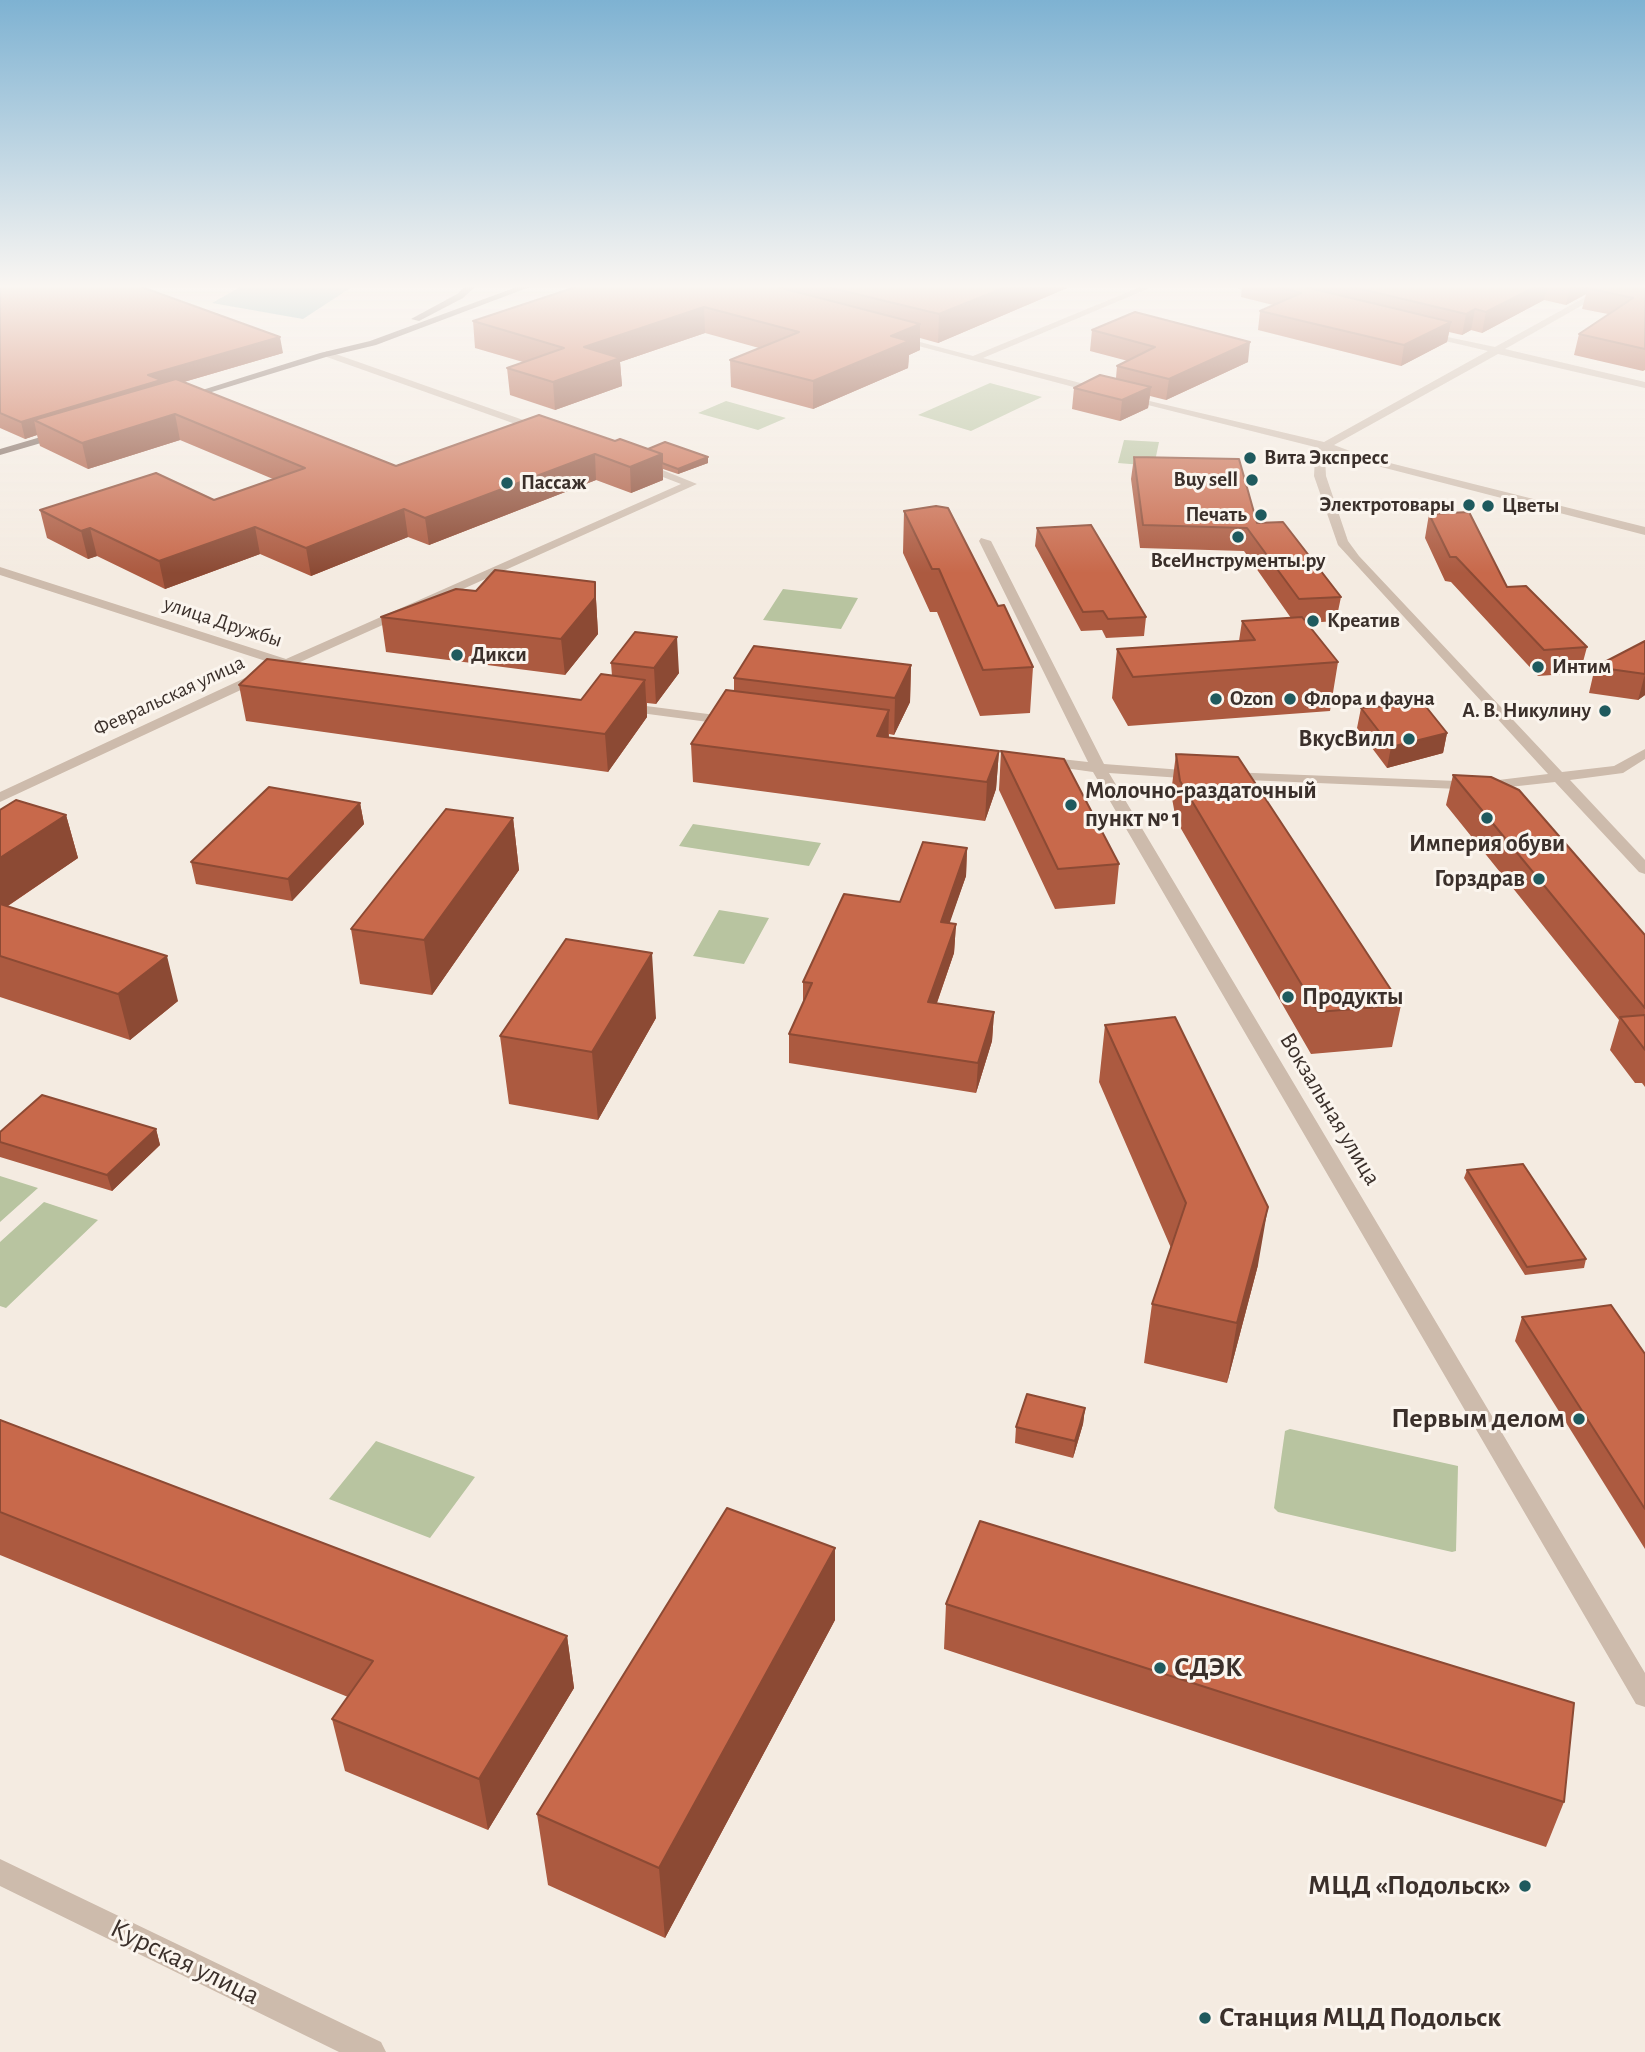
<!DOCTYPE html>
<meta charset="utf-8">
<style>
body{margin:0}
canvas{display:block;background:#f4ebe1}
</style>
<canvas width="1645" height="2052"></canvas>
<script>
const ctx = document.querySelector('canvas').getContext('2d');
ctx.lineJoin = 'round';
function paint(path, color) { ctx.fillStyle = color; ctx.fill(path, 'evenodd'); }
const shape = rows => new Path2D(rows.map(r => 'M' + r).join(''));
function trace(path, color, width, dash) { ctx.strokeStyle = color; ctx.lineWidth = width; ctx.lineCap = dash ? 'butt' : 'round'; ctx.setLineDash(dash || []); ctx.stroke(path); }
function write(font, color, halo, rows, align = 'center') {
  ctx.font = font + ' "Alegreya Sans",sans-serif'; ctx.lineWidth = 6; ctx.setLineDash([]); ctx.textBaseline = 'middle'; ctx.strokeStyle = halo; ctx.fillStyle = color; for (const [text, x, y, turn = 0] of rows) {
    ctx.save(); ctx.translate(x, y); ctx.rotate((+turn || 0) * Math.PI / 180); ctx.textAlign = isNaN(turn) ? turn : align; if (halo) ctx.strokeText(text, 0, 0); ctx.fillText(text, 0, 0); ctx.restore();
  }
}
const green = shape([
 [990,383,1042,397,971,431,918,415],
 [726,401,786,418,758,430,698,413],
 [1124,440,1159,442,1154,466,1118,463],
 [783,589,858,598,841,629,763,620],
 [693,824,821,843,809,866,679,846],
 [719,910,769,918,744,964,693,956],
 [0,1176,38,1188,0,1222],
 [44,1202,98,1220,6,1308,0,1306,0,1242],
 [1290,1429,1458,1466,1456,1551,1452,1552,1278,1512,1274,1508,1285,1431],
 [376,1441,475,1477,430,1538,329,1499]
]);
const water = shape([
 [244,285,355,285,303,319,212,303]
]);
const minor = shape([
 [1145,285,1157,285,983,358,1104,389,1104,393,1100,394,892,339,897,336,973,356,1145,285],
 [1228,285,1244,285,1268,293,1264,296,1228,285],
 [1607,285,1618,285,1505,349,1645,382,1645,388,1498,354,1334,445,1366,457,1645,527,1645,535,1358,461,1328,451,1325,458,1326,476,1348,541,1359,556,1562,772,1614,766,1645,749,1645,759,1623,773,1570,780,1645,860,1645,874,1639,872,1555,782,1482,790,1223,779,1221,776,1228,772,1482,782,1548,774,1338,545,1314,476,1315,458,1319,448,1124,399,1124,395,1324,442,1488,351,1424,336,1424,332,1495,347,1607,285],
 [327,351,546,428,547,430,538,432,324,356,322,354,327,351],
 [637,463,645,463,697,484,298,663,298,668,288,668,0,802,0,792,275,664,0,575,0,567,286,659,681,484,637,467,637,463],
 [981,538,991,541,1104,764,1196,771,1203,775,1196,779,1109,773,1645,1673,1645,1707,1636,1704,1093,772,1043,765,1036,761,1043,757,1088,762,979,541,981,538],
 [623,703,731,717,738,721,731,725,618,710,616,707,623,703],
 [0,1859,381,2042,386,2052,339,2052,0,1886,0,1859]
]);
const major = shape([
 [467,285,477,285,463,298,419,321,411,319,457,294,467,285],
 [522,285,535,285,376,345,326,357,189,399,180,397,320,353,370,341,522,285],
 [61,431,65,432,65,436,0,455,0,449,61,431]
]);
const wall = shape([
 [0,285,283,353,184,382,396,466,615,441,648,449,708,457,708,463,678,474,663,469,663,480,631,493,596,480,429,545,408,537,311,576,260,554,165,589,97,556,88,559,47,538,40,510,214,500,273,479,180,440,88,469,40,446,37,435,25,439,0,428],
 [582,285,1068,285,1067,288,938,343,920,338,920,350,909,355,908,368,813,409,731,387,730,360,759,348,705,333,620,362,622,386,555,410,510,395,507,368,523,362,475,348,473,321],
 [1242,285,1645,285,1645,370,1643,371,1574,355,1579,334,1608,314,1582,309,1586,294,1566,305,1544,300,1482,333,1471,330,1462,335,1449,332,1447,342,1401,366,1258,330,1260,311,1273,305,1241,297],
 [1092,330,1248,362,1166,400,1150,396,1148,408,1120,421,1072,409,1074,388,1116,378,1117,366,1128,361,1090,351],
 [1134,457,1257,523,1341,597,1336,621,1307,623,1338,662,1330,711,1128,726,1112,698,1117,649,1239,641,1242,621,1291,618,1244,551,1140,548,1131,479],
 [904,511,998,606,1033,667,1030,713,980,716,937,612,930,612,903,553],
 [1429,514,1507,587,1587,647,1580,673,1538,676,1451,582,1445,581,1425,538],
 [1037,528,1146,617,1144,636,1106,638,1102,630,1081,631,1035,546],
 [595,582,598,634,565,675,386,652,381,617,476,591],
 [635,632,679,673,656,704,647,703,647,717,608,772,246,721,239,685,581,700,612,676,611,663],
 [1645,641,1645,695,1638,700,1589,693,1595,667],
 [911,665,910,702,894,735,889,734,889,737,999,751,996,789,985,821,693,782,691,744,734,691,734,678],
 [1361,708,1447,733,1443,753,1387,768,1357,728],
 [1001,751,1119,864,1115,904,1055,909,999,790],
 [1176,754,1401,1005,1392,1047,1311,1054,1176,820,1171,793],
 [1453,775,1645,935,1645,1087,1642,1083,1635,1083,1610,1050,1619,1020,1446,805],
 [360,803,364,824,292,901,196,884,191,862],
 [0,810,66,815,78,858,8,906,178,1001,130,1040,0,997],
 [513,818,519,870,432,995,360,984,351,929],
 [967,848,966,876,949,923,956,924,954,953,937,1003,994,1012,992,1041,976,1093,789,1063,789,1034,803,1003,803,982,900,902],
 [656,1018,598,1120,509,1104,500,1036],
 [1105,1025,1258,1265,1227,1383,1144,1363,1152,1304,1171,1248,1099,1082],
 [156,1129,160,1145,112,1191,0,1157,0,1132],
 [1467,1170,1586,1259,1584,1268,1525,1275,1464,1178],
 [1522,1317,1645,1354,1645,1549,1515,1341],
 [1085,1408,1083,1424,1073,1458,1015,1443,1016,1427],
 [0,1420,567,1636,574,1688,488,1830,345,1771,332,1719,348,1697,0,1555],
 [835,1548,835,1620,665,1938,548,1885,537,1814],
 [946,1604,1564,1802,1546,1847,944,1649]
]);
const shadedWall = shape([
 [1011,285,1068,285,1067,288,938,343,939,314],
 [1539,285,1548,285,1544,300,1482,333,1486,312],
 [1570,285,1601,285,1587,288,1586,294,1566,305],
 [704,307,705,333,620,362,622,386,555,410,553,382,584,347],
 [1475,309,1471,330,1462,335,1466,314],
 [1451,322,1447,342,1401,366,1404,345],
 [920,324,920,350,909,355,908,368,813,409,813,381,891,336],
 [280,337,283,353,163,388,34,420,37,435,25,439,21,422,148,375],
 [1250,342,1248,362,1166,400,1169,379],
 [1151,387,1148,408,1120,421,1122,400],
 [175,414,180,440,88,469,82,443],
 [595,454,596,480,429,545,425,518],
 [662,454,663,480,631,493,630,467],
 [708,457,708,463,678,474,678,469],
 [404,509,408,537,311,576,306,548],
 [255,527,260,554,165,589,159,561],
 [90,528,97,556,88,559,81,531],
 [595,582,598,634,565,675,561,639],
 [677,637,679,673,656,704,654,668],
 [911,665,910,702,894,735,895,698],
 [1645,674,1645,695,1638,700],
 [645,680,647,717,608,772,605,734],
 [889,710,888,747,877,736],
 [1447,733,1443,753,1387,768,1391,747],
 [999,751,996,789,985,821,987,782],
 [360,803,364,824,292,901,288,879],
 [66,815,78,858,0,911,0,858],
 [513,818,519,870,432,995,424,940],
 [967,848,966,876,940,951,941,922],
 [956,924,954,953,927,1031,928,1002],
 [652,953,656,1018,598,1120,592,1052],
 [167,956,178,1001,130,1040,118,994],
 [994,1012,992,1041,976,1093,978,1063],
 [156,1129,160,1145,112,1191,107,1175],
 [1268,1207,1258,1265,1227,1383,1237,1323],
 [1085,1408,1083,1424,1073,1458,1075,1441],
 [835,1548,835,1620,665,1938,659,1868],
 [567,1636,574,1688,488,1830,479,1779]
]);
const building = shape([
 [0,285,136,285,280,337,148,375,161,380,21,422,0,413,0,285],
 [582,285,770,285,920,324,891,336,909,341,813,381,730,360,799,332,704,307,584,347,620,358,553,382,507,368,564,348,473,321,582,285],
 [819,285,1011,285,939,314,819,285],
 [1272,285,1297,285,1451,322,1404,345,1260,311,1301,293,1272,285],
 [1344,285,1539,285,1486,312,1475,309,1466,314,1344,285],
 [1592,285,1645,285,1645,349,1579,334,1633,298,1587,288,1592,285],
 [1135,312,1250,342,1169,379,1117,366,1155,347,1092,330,1135,312],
 [1100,375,1151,387,1122,400,1074,388,1100,375],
 [176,379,396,466,539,415,615,441,620,439,662,454,630,467,595,454,425,518,404,509,306,548,255,527,159,561,90,528,81,531,40,510,156,473,214,500,305,468,175,414,82,443,34,420,176,379],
 [665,442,708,457,678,469,662,463,662,454,648,449,665,442],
 [1134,457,1239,459,1257,523,1283,522,1341,597,1299,599,1247,528,1143,525,1134,457],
 [936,506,948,508,998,606,1004,605,1033,667,983,670,939,569,932,569,904,511,936,506],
 [1469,512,1507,587,1526,586,1587,647,1544,650,1456,557,1450,557,1429,514,1469,512],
 [1091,525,1146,617,1108,619,1103,611,1083,612,1037,528,1091,525],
 [495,570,595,582,595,598,561,639,381,617,456,589,476,591,495,570],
 [1302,617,1338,662,1133,677,1117,649,1255,640,1242,621,1302,617],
 [635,632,677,637,654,668,611,663,635,632],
 [1645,641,1645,674,1595,667,1645,641],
 [754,646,911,665,895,698,734,678,754,646],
 [267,659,581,700,601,674,645,680,605,734,239,685,267,659],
 [726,690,889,710,877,736,999,751,987,782,691,744,726,690],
 [1423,703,1447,733,1391,747,1361,708,1423,703],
 [1001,751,1064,759,1119,864,1058,869,1001,751],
 [1176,754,1238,757,1401,1005,1318,1012,1180,781,1176,754],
 [1453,775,1491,777,1519,790,1645,935,1645,1008,1453,775],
 [269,787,360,803,288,879,191,862,269,787],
 [16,800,66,815,0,858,0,810,16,800],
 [446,809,513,818,424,940,351,929,446,809],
 [923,842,967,848,941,922,956,924,928,1002,994,1012,978,1063,789,1034,812,983,803,982,844,894,900,902,923,842],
 [0,904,167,956,118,994,0,956,0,904],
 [566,939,652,953,592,1052,500,1036,566,939],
 [1645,1015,1645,1050,1620,1017,1645,1015],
 [1175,1017,1268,1207,1237,1323,1152,1304,1186,1203,1105,1025,1175,1017],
 [42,1095,156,1129,107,1175,0,1142,0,1132,42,1095],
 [1523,1164,1586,1259,1527,1267,1467,1170,1523,1164],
 [1611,1305,1645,1354,1645,1509,1522,1317,1611,1305],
 [1027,1394,1085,1408,1075,1441,1016,1427,1027,1394],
 [0,1420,567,1636,479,1779,332,1719,373,1661,0,1512,0,1420],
 [727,1508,835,1548,659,1868,537,1814,727,1508],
 [980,1521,1574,1703,1564,1802,946,1604,980,1521]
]);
const markers = [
 [1250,458,7,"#1f5a5e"],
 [1252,480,7,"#1f5a5e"],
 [507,483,7,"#1f5a5e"],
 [1469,505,7,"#1f5a5e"],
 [1488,506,7,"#1f5a5e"],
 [1261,515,7,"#1f5a5e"],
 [1238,537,7,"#1f5a5e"],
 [1313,621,7,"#1f5a5e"],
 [457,655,7,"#1f5a5e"],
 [1538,667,7,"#1f5a5e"],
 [1216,699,7,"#1f5a5e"],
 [1290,699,7,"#1f5a5e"],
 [1605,711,7,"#1f5a5e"],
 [1409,739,7,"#1f5a5e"],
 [1071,805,7,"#1f5a5e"],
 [1487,818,7,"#1f5a5e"],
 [1539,879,7,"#1f5a5e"],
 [1288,997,7,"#1f5a5e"],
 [1579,1419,7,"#1f5a5e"],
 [1160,1668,7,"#1f5a5e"],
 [1525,1886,7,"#1f5a5e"],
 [1205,2018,7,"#1f5a5e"]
];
const farPoinames = [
 ["Вита Экспресс",1264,458],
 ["Buy sell",1238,480,"right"],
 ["Пассаж",521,483],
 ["Электротовары",1455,505,"right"],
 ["Цветы",1502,506],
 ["Печать",1247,515,"right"],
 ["ВсеИнструменты.ру",1238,561,"center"],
 ["Креатив",1327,621],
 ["Дикси",471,655],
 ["Интим",1552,667],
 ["Ozon",1230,699],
 ["Флора и фауна",1304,699],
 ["А. В. Никулину",1591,711,"right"]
];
const farStreetnames = [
 ["улица Дружбы",223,622,18],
 ["Февральская улица",169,696,-25]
];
const poiNames = [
 ["ВкусВилл",1395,739],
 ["Молочно-раздаточный",1085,791,"left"],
 ["пункт № 1",1085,819,"left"],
 ["Империя обуви",1487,844,"center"],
 ["Горздрав",1525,879],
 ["Продукты",1302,997,"left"]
];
const streetNames = [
 ["Вокзальная улица",1330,1109,59]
];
const nearPoinames = [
 ["Первым делом",1565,1419],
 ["СДЭК",1174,1668,"left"],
 ["МЦД «Подольск»",1511,1886],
 ["Станция МЦД Подольск",1219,2018,"left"]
];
const nearStreetnames = [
 ["Курская улица",185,1962,26]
];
paint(green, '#b8c4a0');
paint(water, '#7fb0b2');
paint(minor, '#cdbbac');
paint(major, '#7d675c');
paint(wall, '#ac5a40');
paint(shadedWall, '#8c4a34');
paint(building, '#c8694b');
trace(building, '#8c4a34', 2);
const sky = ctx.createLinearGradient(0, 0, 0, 573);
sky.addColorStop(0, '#7eb2d2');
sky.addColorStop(0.5, '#faf6f2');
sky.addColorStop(1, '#faf6f200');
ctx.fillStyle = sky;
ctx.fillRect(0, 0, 1645, 573);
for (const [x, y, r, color] of markers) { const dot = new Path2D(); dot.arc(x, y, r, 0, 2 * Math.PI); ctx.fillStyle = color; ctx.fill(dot); trace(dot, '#fbf5ee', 2.5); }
write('bold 21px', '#3b302b', '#fbf5ee', farPoinames, 'left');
write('21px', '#3b302b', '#fbf5ee', farStreetnames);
write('bold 24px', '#3b302b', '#fbf5ee', poiNames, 'right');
write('24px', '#3b302b', '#fbf5ee', streetNames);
write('bold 28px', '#3b302b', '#fbf5ee', nearPoinames, 'right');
write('28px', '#3b302b', '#fbf5ee', nearStreetnames);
</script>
